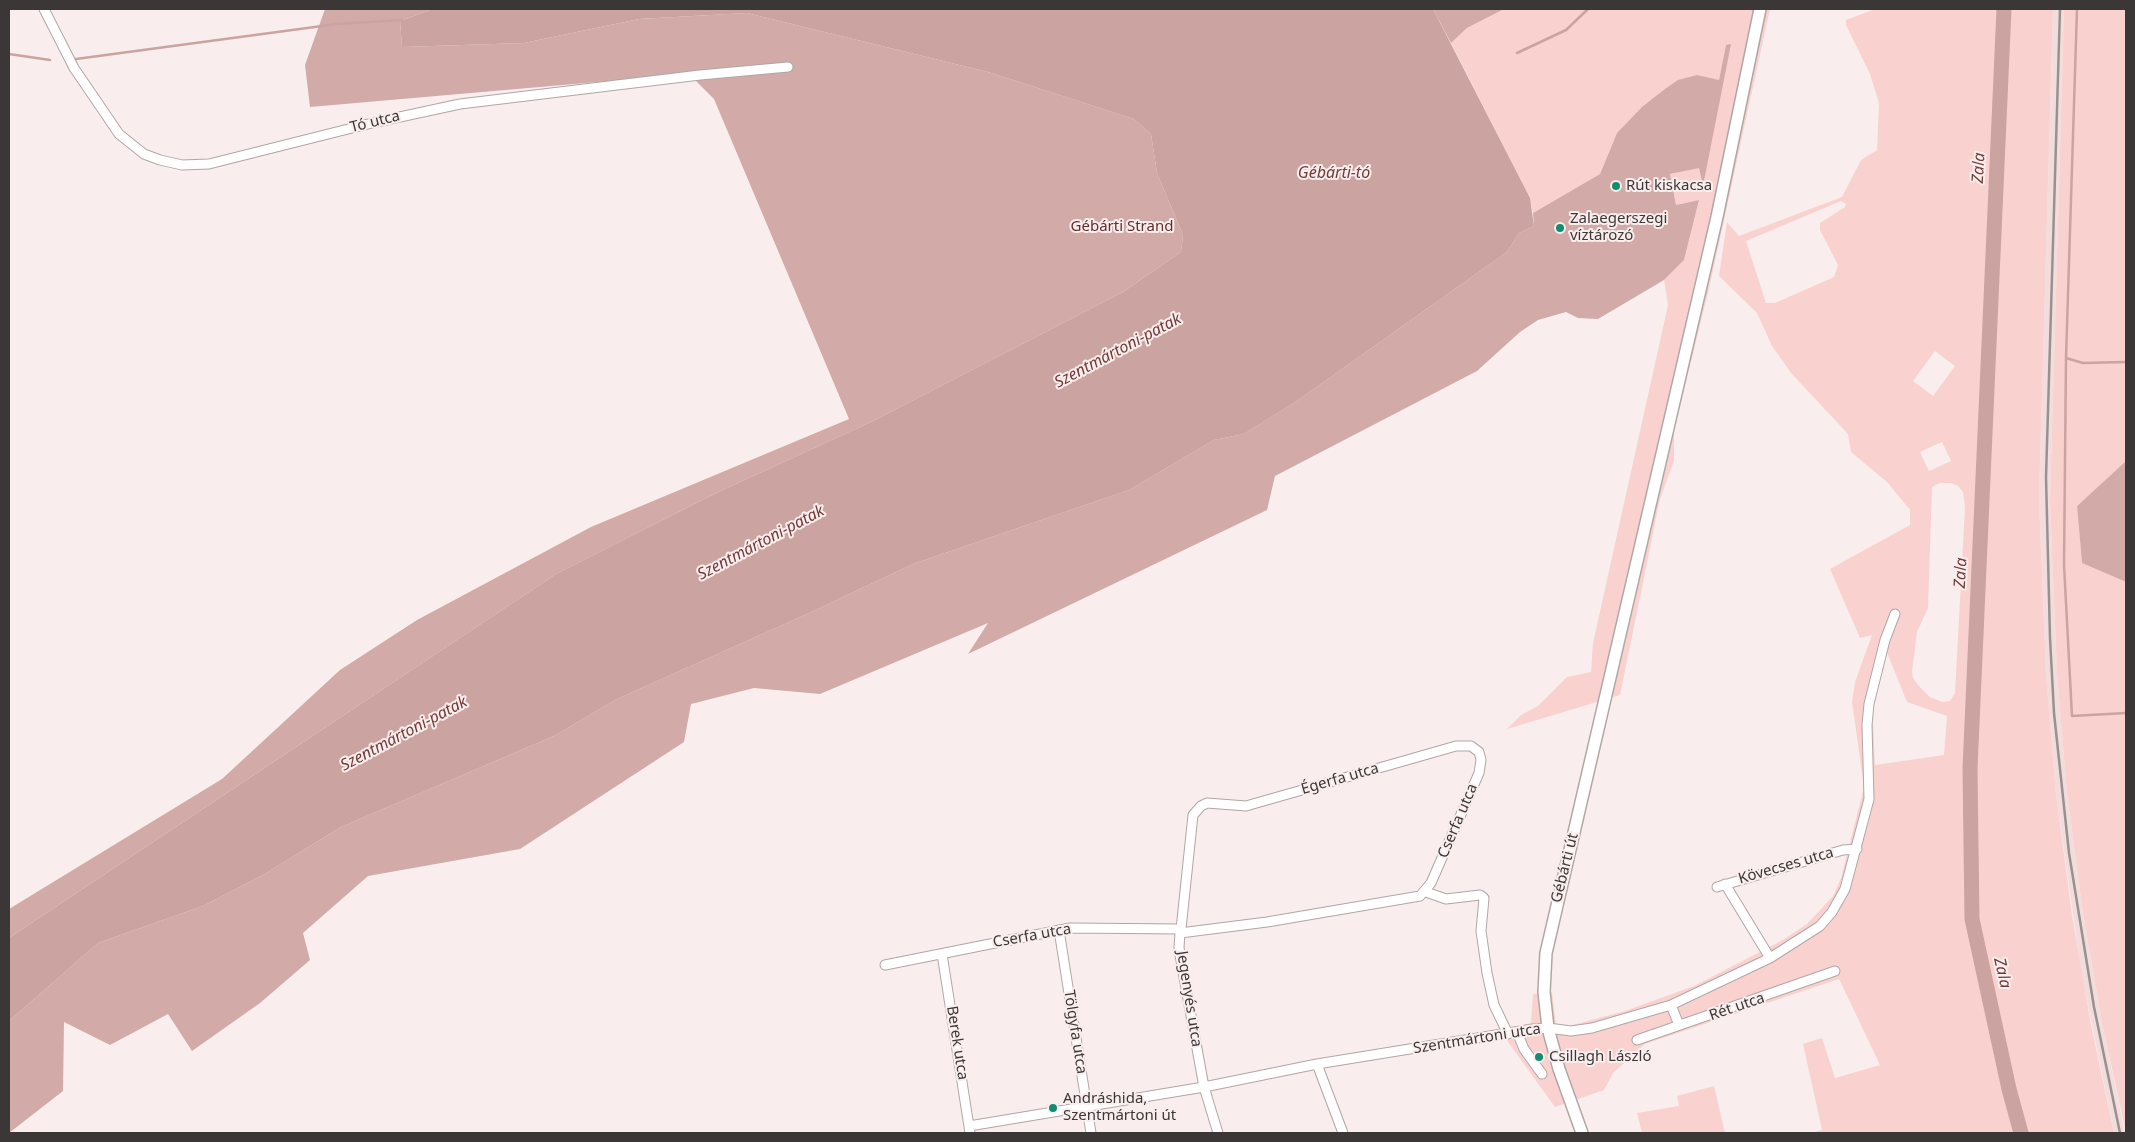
<!DOCTYPE html>
<meta charset="utf-8">
<style>
body{margin:0}
#map{position:relative;width:2135px;height:1142px;overflow:hidden;background:#f9eeed;font-family:"Noto Sans",sans-serif}
canvas{display:block}
.frame{position:absolute;inset:0;border:10px solid #3c3737;pointer-events:none}
</style>
<div id="map">
<canvas width="2135" height="1142"></canvas>
<div class="frame"></div>
</div>
<script>
const ctx = document.querySelector('canvas').getContext('2d');
ctx.lineJoin = 'round';
function paint(path, color) { ctx.fillStyle = color; ctx.fill(path, 'evenodd'); }
const shape = rows => new Path2D(rows.map(r => 'M' + r).join(''));
function trace(path, color, width, dash) { ctx.strokeStyle = color; ctx.lineWidth = width; ctx.lineCap = dash ? 'butt' : 'round'; ctx.setLineDash(dash || []); ctx.stroke(path); }
function write(font, color, halo, rows, align = 'center') {
  ctx.font = font + ' "Noto Sans",sans-serif'; ctx.lineWidth = 4; ctx.setLineDash([]); ctx.textBaseline = 'middle'; ctx.strokeStyle = halo; ctx.fillStyle = color; for (const [text, x, y, turn = 0] of rows) {
    ctx.save(); ctx.translate(x, y); ctx.rotate((+turn || 0) * Math.PI / 180); ctx.textAlign = isNaN(turn) ? turn : align; if (halo) ctx.strokeText(text, 0, 0); ctx.fillText(text, 0, 0); ctx.restore();
  }
}
const built = shape([
 [2053,9,2064,9,2050,502,2057,674,2067,793,2083,913,2102,1023,2125,1133,2114,1133,2081,971,2056,794,2046,675,2039,499]
]);
const green = shape([
 [1504,9,1770,9,1709,289,1674,430,1674,461,1660,499,1620,695,1507,729,1521,715,1538,706,1567,677,1591,672,1593,643,1668,305,1664,280,1684,260,1699,200,1676,205,1670,174,1699,167,1703,185,1730,45,1726,45,1719,81,1697,75,1617,133,1600,174,1533,213,1530,198,1451,43,1467,28],
 [1875,9,2053,9,2039,499,2046,675,2056,794,2072,915,2091,1025,2114,1133,1811,1133,1822,1130,1803,1044,1822,1038,1835,1078,1880,1065,1839,979,1645,1044,1613,1073,1604,1090,1555,1107,1508,1042,1502,1029,1531,1023,1533,994,1552,992,1556,1024,1565,1027,1625,1011,1694,986,1781,941,1807,924,1833,896,1841,878,1864,787,1852,702,1855,682,1872,635,1860,638,1830,569,1910,525,1910,510,1887,482,1851,452,1848,434,1791,373,1772,346,1757,313,1719,276,1727,222,1739,236,1842,197,1861,160,1877,150,1879,103,1870,74,1846,25,1846,20],
 [1841,201,1846,204,1845,207,1820,223,1820,230,1838,265,1834,277,1775,303,1766,303,1746,241],
 [1935,351,1955,366,1933,396,1913,381],
 [1942,442,1951,461,1929,471,1920,452],
 [1940,483,1951,483,1958,486,1963,492,1965,507,1955,693,1950,701,1942,702,1930,697,1918,685,1913,678,1912,672,1917,632,1928,608,1932,487],
 [1886,650,1907,702,1947,716,1944,755,1875,765,1872,703],
 [2064,9,2126,9,2126,461,2077,506,2082,563,2126,582,2126,1133,2102,1023,2083,913,2067,793,2057,674,2050,502],
 [1714,1086,1725,1133,1642,1133,1637,1113,1679,1106,1677,1096]
]);
const forest = shape([
 [325,9,433,9,400,21,402,47,524,43,639,19,747,13,988,72,1134,119,1151,134,1157,173,1183,235,1181,252,1123,292,873,421,714,494,556,574,9,938,9,909,222,779,340,670,417,620,591,527,849,419,714,99,689,74,310,107,305,65],
 [1433,9,1504,9,1467,28,1451,43],
 [1731,44,1703,186,1699,168,1670,174,1676,205,1699,200,1684,260,1664,280,1598,319,1578,318,1566,312,1538,320,1520,332,1477,371,1275,476,1267,510,968,654,988,623,820,694,754,688,691,704,684,742,520,849,368,876,303,933,310,960,260,1003,192,1051,168,1014,110,1045,64,1022,63,1091,9,1133,9,1021,98,943,203,906,263,875,341,827,554,736,617,699,805,615,913,564,1129,490,1214,440,1244,434,1297,401,1507,252,1519,233,1534,226,1533,213,1600,174,1617,133,1642,107,1665,89,1678,80,1697,75,1719,80,1726,45],
 [2126,461,2126,582,2082,563,2077,506]
]);
const water = shape([
 [433,9,1433,9,1530,198,1534,226,1519,233,1507,252,1297,401,1244,434,1214,440,1129,490,913,564,805,615,617,699,554,736,341,827,263,875,203,906,98,943,9,1021,9,938,556,574,714,494,873,421,1123,292,1181,252,1183,235,1157,173,1151,134,1134,119,988,72,747,13,639,19,524,43,402,47,400,21]
]);
const stream = shape([
 [2077,9,2066,358,2064,565,2072,716,2126,713],
 [1517,53,1566,30,1588,9],
 [9,54,50,60],
 [76,59,337,24,402,20],
 [2066,358,2083,363,2126,362]
]);
const river = shape([
 [2004,9,1970,768,1972,919,2009,1089,2021,1133]
]);
const street = shape([
 [44,9,74,68,119,134,144,154,160,160,182,165,209,164,372,123,460,104,700,75,788,67],
 [1725,884,1770,958],
 [1717,887,1843,850,1857,849],
 [1426,892,1446,899,1480,895,1484,898,1481,931,1487,973,1494,1005,1508,1034],
 [1059,930,1091,1133],
 [1180,933,1267,922,1420,896,1431,883,1479,773,1481,760,1479,752,1471,746,1456,746,1246,806,1207,803,1201,806,1193,815,1181,929,1180,933,1179,947,1180,955,1204,1087,1218,1133],
 [942,954,970,1133],
 [885,965,1070,928,1181,929],
 [1671,1005,1679,1025],
 [1517,1032,1524,1049,1542,1074],
 [1637,1040,1835,971],
 [1317,1064,1343,1133],
 [969,1126,1204,1087,1317,1064,1533,1029,1548,1028,1571,1031,1592,1028,1671,1005,1770,958,1820,926,1832,912,1845,889,1869,799,1867,725,1869,704,1885,640,1895,614]
]);
const secondary = shape([
 [1582,1133,1559,1069,1548,1028,1544,992,1546,953,1717,217,1760,9]
]);
const rail = shape([
 [2060,9,2046,477,2050,638,2054,713,2069,853,2094,1007,2120,1133]
]);
const markers = [
 [1616,186,5,"#128d71"],
 [1560,228,5,"#128d71"],
 [1539,1057,5,"#128d71"],
 [1053,1108,5,"#128d71"]
];
const streetNames = [
 ["Tó utca",375,122,-14],
 ["Égerfa utca",1340,779,-16],
 ["Cserfa utca",1458,821,-67],
 ["Kövecses utca",1786,866,-16],
 ["Gébárti út",1565,868,-76],
 ["Cserfa utca",1032,936,-10],
 ["Jegenyés utca",1189,999,81],
 ["Rét utca",1737,1007,-19],
 ["Tölgyfa utca",1075,1032,81],
 ["Szentmártoni utca",1477,1039,-9],
 ["Berek utca",957,1043,81]
];
const poiNames = [
 ["Rút kiskacsa",1626,186],
 ["Zalaegerszegi",1570,219],
 ["víztározó",1570,236],
 ["Csillagh László",1549,1057],
 ["Andráshida,",1063,1099],
 ["Szentmártoni út",1063,1116]
];
const parkNames = [
 ["Gébárti Strand",1122,227]
];
const waterNames = [
 ["Zala",1979,168,-87],
 ["Gébárti-tó",1334,173],
 ["Szentmártoni-patak",1118,351,-28],
 ["Szentmártoni-patak",761,543,-28],
 ["Zala",1961,573,-87],
 ["Szentmártoni-patak",404,734,-28],
 ["Zala",2002,973,77]
];
paint(built, '#f1dedc');
paint(green, '#f9d2d0');
paint(forest, '#d2aaa8');
paint(water, '#cba3a1');
trace(stream, '#cba3a1', 2.5);
trace(river, '#cba3a1', 15);
trace(street, '#b1a6a6', 11);
trace(secondary, '#b1a6a6', 14);
trace(street, '#fff', 9);
trace(secondary, '#fff', 11);
trace(rail, '#999191', 2.5);
for (const [x, y, r, color] of markers) { const dot = new Path2D(); dot.arc(x, y, r, 0, 2 * Math.PI); ctx.fillStyle = color; ctx.fill(dot); trace(dot, '#f9eeed', 2); }
write('15px', '#3c3737', '#f9eeed', streetNames);
write('15px', '#3c3737', '#f9eeed', poiNames, 'left');
write('15px', '#632e2e', '#f9eeed', parkNames);
write('italic 16px', '#723b3a', '#f9eeed', waterNames);
</script>
